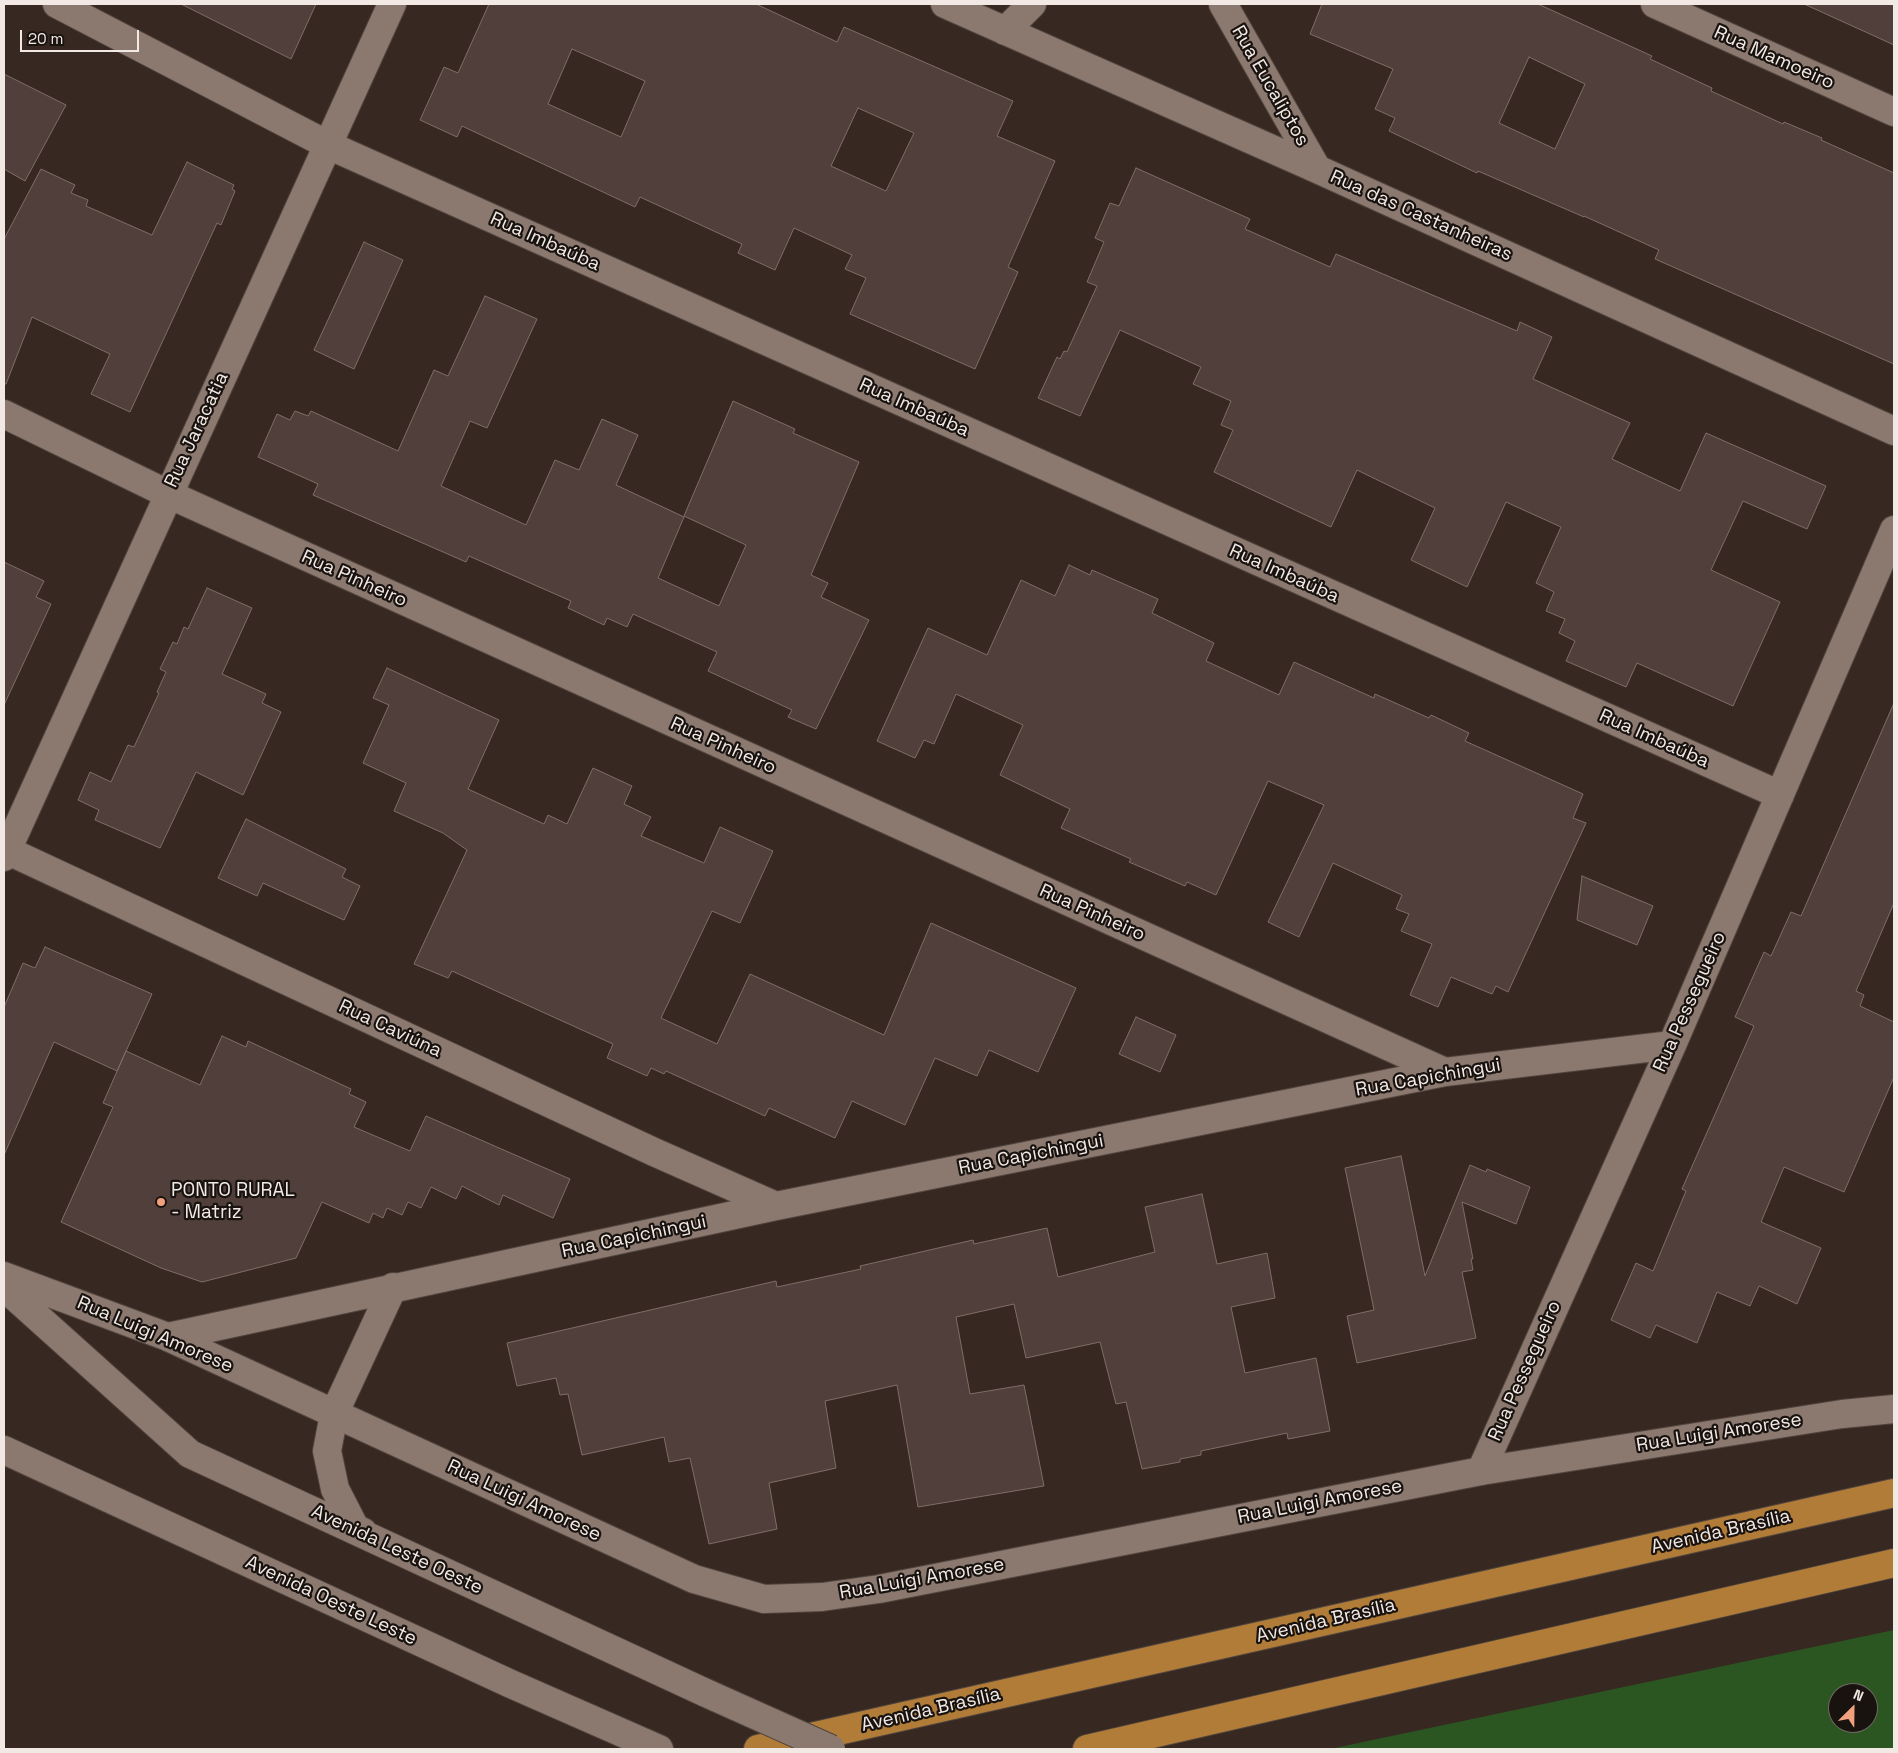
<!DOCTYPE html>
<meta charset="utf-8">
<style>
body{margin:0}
#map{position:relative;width:1898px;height:1753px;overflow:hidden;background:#372921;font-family:"Space Grotesk",sans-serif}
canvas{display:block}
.frame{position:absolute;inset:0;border:5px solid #f3e9e4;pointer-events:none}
.north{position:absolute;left:1828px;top:1683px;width:50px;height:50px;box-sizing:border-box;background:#191310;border:1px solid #706965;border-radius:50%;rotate:23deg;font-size:14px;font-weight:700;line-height:20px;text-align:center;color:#f3e9e4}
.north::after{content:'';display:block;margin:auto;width:18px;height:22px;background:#f2a17e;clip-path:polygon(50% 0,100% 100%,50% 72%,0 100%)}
.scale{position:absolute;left:20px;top:30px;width:119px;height:22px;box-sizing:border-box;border:2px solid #f3e9e4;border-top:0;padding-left:6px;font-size:15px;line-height:18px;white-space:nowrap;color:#f3e9e4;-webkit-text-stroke:4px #191310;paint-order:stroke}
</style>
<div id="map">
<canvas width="1898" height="1753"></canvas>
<div class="frame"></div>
<div class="north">N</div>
<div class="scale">20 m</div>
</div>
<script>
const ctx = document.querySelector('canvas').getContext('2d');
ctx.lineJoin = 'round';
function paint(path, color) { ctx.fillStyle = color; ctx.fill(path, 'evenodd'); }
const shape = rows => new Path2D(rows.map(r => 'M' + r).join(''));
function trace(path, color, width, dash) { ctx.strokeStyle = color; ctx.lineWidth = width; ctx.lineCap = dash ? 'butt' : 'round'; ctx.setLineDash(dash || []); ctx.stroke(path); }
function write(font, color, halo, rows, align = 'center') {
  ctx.font = font + ' "Space Grotesk",sans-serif'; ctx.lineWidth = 4.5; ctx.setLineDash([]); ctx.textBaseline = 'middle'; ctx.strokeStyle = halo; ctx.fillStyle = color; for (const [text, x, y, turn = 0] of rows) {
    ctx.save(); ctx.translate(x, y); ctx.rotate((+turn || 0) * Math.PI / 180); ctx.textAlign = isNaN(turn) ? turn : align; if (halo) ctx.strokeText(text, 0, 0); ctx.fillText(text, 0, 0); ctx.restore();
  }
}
const green = shape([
 [1894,1630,1894,1749,1330,1749],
 [1838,1693,1868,1693,1868,1723,1838,1723]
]);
const building = shape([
 [181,4,316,4,291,59,181,4],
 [489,4,756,4,837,42,844,27,1013,101,997,136,1055,161,1008,267,1018,272,975,369,850,314,866,278,845,269,852,255,794,228,775,270,738,253,742,244,640,197,635,207,462,126,457,137,420,120,444,67,458,73,489,4],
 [572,49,645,81,621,137,548,104,572,49],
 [858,108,914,133,886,191,831,166,858,108],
 [1322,4,1538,4,1652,56,1650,59,1712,88,1711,91,1783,124,1784,122,1822,138,1821,140,1894,173,1894,364,1655,259,1659,250,1584,216,1584,217,1478,171,1477,173,1389,131,1395,118,1375,109,1393,69,1310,34,1322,4],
 [1529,57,1585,84,1555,149,1499,123,1529,57],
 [1804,4,1894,4,1894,45,1870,34,1804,4],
 [4,74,66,105,25,181,4,169,4,74],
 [187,162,234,185,232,189,235,191,221,225,217,223,130,412,91,394,110,354,32,317,6,384,4,384,4,239,41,169,75,185,71,193,88,200,86,206,152,235,187,162],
 [1136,168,1250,219,1245,229,1330,267,1336,254,1517,331,1520,322,1552,337,1533,379,1630,423,1612,459,1680,491,1706,433,1826,486,1807,529,1743,501,1711,570,1780,602,1733,706,1637,663,1626,687,1566,661,1575,641,1559,633,1565,619,1546,611,1554,592,1536,583,1561,527,1506,502,1467,587,1411,560,1435,508,1357,470,1331,527,1214,472,1233,430,1221,425,1231,401,1193,384,1201,367,1120,330,1080,416,1038,398,1057,357,1060,359,1064,351,1067,352,1097,286,1087,282,1104,242,1095,238,1110,203,1119,206,1136,168],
 [364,242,403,260,354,369,314,350,364,242],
 [485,296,537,319,487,428,470,421,441,486,526,525,555,460,579,470,602,419,638,435,616,485,684,517,658,578,719,606,746,545,684,516,733,401,795,429,793,433,859,462,811,575,828,583,821,597,869,620,816,729,788,717,792,710,708,671,717,652,633,614,627,627,607,618,604,625,568,608,571,601,469,556,466,562,313,495,318,484,258,457,277,414,290,420,295,411,308,416,311,411,398,451,434,370,448,376,485,296],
 [4,562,44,581,36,597,51,604,4,705,4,562],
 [1069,565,1090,575,1092,570,1158,599,1152,613,1214,643,1206,661,1279,695,1294,662,1374,698,1375,694,1429,718,1431,715,1469,733,1465,741,1583,794,1573,818,1586,823,1508,992,1496,986,1492,994,1451,977,1438,1007,1410,995,1432,944,1401,931,1409,914,1396,909,1402,895,1333,863,1299,937,1268,922,1324,805,1268,781,1216,895,1187,882,1185,886,1129,862,1131,859,1061,828,1070,809,1000,775,1023,725,956,694,934,744,924,740,915,758,877,741,928,628,987,655,1021,580,1055,596,1069,565],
 [207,588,252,608,222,674,266,694,262,703,281,712,243,795,196,772,160,848,95,820,99,810,78,800,90,772,111,782,128,745,134,747,159,693,157,692,166,672,160,669,173,642,177,644,184,627,188,629,207,588],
 [387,668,499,720,468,789,544,824,548,815,567,824,593,768,632,786,624,804,651,817,641,836,704,863,720,827,773,851,740,923,712,911,661,1018,717,1044,750,974,884,1035,931,923,1076,988,1038,1072,989,1050,977,1076,935,1058,905,1125,852,1101,835,1138,769,1108,765,1116,666,1071,664,1074,651,1068,647,1076,607,1058,613,1044,452,971,448,978,414,964,467,850,443,833,394,811,406,783,363,763,389,705,373,698,387,668],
 [1894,703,1894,903,1856,991,1864,995,1860,1006,1894,1022,1894,1077,1844,1192,1784,1167,1761,1222,1821,1248,1797,1304,1759,1286,1750,1306,1717,1292,1697,1343,1656,1325,1650,1338,1611,1320,1636,1263,1653,1271,1686,1191,1682,1189,1754,1026,1735,1017,1764,952,1771,956,1791,912,1801,916,1894,703],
 [246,819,346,869,342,877,360,886,344,920,263,883,257,896,218,878,246,819],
 [1582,876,1653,906,1637,945,1577,920,1582,876],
 [45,947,152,994,117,1071,54,1042,4,1155,4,1007,23,963,35,968,45,947],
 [1136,1017,1176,1035,1160,1072,1119,1054,1136,1017],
 [222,1036,246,1047,248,1041,351,1089,349,1094,366,1102,354,1127,410,1151,426,1116,570,1179,553,1218,503,1195,499,1205,462,1186,456,1199,431,1187,421,1208,408,1202,402,1215,387,1208,383,1218,373,1213,369,1223,322,1202,296,1258,202,1282,161,1268,61,1222,113,1107,103,1103,126,1051,200,1085,222,1036],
 [1401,1156,1425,1276,1470,1165,1486,1172,1487,1169,1530,1187,1516,1224,1462,1202,1473,1259,1471,1259,1473,1270,1462,1272,1476,1338,1357,1363,1347,1316,1374,1310,1345,1168,1401,1156],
 [1202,1194,1217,1264,1267,1253,1275,1298,1231,1307,1245,1373,1316,1358,1330,1431,1288,1439,1287,1433,1201,1451,1201,1455,1180,1459,1180,1462,1142,1469,1126,1402,1116,1404,1100,1342,1026,1358,1014,1304,956,1317,970,1394,1024,1385,1044,1486,918,1507,897,1385,825,1401,836,1468,769,1483,777,1529,709,1544,690,1458,669,1462,664,1437,582,1455,568,1394,560,1395,556,1378,517,1386,507,1343,776,1281,777,1287,861,1269,860,1266,973,1240,974,1244,1047,1228,1058,1277,1155,1252,1145,1207,1202,1194]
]);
const street = shape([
 [57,4,328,145,1780,795],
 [945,4,1317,169,1894,431],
 [1223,4,1317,169],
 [1655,4,1894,112],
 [1005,31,1032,4],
 [4,414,168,494,1445,1072],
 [4,849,654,1152,776,1206],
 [4,857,392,4],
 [168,1337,776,1206,1445,1072,1672,1045],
 [334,1414,393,1287],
 [1481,1471,1672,1045,1894,530]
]);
const secondary = shape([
 [4,1276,168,1337,694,1579,764,1599,822,1597,879,1589,1481,1471,1842,1414,1894,1409],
 [4,1287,190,1454,706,1693],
 [334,1414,327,1451,335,1489,355,1528,363,1532],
 [4,1450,511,1684,659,1749]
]);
const highway = shape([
 [758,1749,1894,1493],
 [1087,1749,1894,1563]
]);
const secondaryBridge = shape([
 [706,1693,831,1749]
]);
const markers = [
 [161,1202,5,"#f2a17e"]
];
const streetNames = [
 ["Rua Mamoeiro",1774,58,24],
 ["Rua Eucaliptos",1270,86,60],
 ["Rua das Castanheiras",1421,216,24],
 ["Rua Imbaúba",545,242,24],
 ["Rua Imbaúba",914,408,24],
 ["Rua Jaracatia",197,430,-65],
 ["Rua Imbaúba",1284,574,24],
 ["Rua Pinheiro",354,579,24],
 ["Rua Imbaúba",1654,739,24],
 ["Rua Pinheiro",723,746,24],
 ["Rua Pinheiro",1092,913,24],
 ["Rua Pessegueiro",1690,1002,-66],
 ["Rua Caviúna",390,1029,25],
 ["Rua Capichingui",1428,1078,-10],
 ["Rua Capichingui",1031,1155,-11],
 ["Rua Capichingui",634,1237,-12],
 ["Rua Luigi Amorese",155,1335,23],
 ["Rua Pessegueiro",1525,1371,-66],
 ["Rua Luigi Amorese",1719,1433,-9],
 ["Rua Luigi Amorese",524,1501,25],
 ["Rua Luigi Amorese",1320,1502,-11],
 ["Avenida Brasília",1721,1532,-13],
 ["Avenida Leste Oeste",397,1550,25],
 ["Rua Luigi Amorese",922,1579,-10],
 ["Avenida Oeste Leste",331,1601,25],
 ["Avenida Brasília",1326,1621,-13],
 ["Avenida Brasília",931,1710,-13]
];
const poiNames = [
 ["PONTO RURAL",171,1191],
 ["- Matriz",171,1213]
];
paint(green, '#2c5621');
paint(building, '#503f3a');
trace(building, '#806d69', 1);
trace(street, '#51453e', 30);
trace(secondary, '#51453e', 30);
trace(highway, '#51453e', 30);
trace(street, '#8b7970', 28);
trace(secondary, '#8b7970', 28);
trace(highway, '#b17c38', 28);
trace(secondaryBridge, '#51453e', 30, []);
trace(secondaryBridge, '#8b7970', 28);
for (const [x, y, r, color] of markers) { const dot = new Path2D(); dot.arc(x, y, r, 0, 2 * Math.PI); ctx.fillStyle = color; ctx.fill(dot); trace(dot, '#191310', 2); }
write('19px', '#f3e9e4', '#191310', streetNames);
write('19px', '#f3e9e4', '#191310', poiNames, 'left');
</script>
